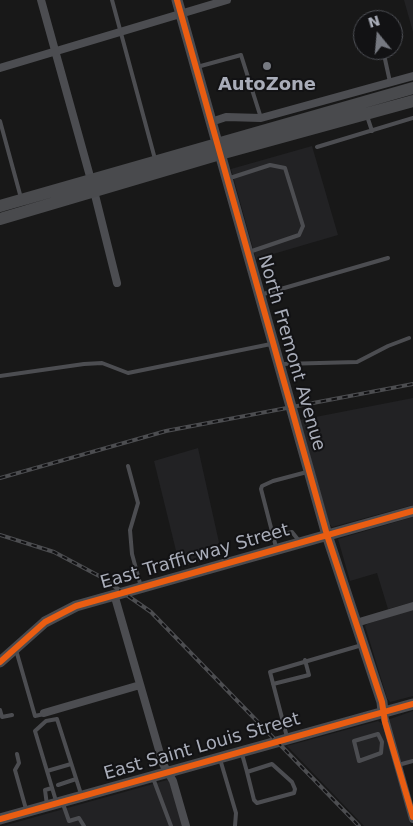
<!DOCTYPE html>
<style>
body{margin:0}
#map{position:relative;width:413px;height:826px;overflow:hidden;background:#181818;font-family:"DejaVu Sans",sans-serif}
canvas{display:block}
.north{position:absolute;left:353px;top:10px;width:50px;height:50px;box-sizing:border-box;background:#121214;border:1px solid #4e5056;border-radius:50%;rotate:343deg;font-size:14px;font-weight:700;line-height:20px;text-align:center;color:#a9adb9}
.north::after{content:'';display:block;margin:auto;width:18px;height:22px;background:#767981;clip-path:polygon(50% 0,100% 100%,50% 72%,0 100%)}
</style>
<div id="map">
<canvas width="413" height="826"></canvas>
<div class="north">N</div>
</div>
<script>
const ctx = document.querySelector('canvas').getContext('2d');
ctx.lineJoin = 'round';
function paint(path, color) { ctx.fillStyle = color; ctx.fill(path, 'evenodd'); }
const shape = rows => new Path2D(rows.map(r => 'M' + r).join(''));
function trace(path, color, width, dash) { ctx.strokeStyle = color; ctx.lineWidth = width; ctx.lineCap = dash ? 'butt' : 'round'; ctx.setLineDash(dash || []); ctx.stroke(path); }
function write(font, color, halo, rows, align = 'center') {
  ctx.font = font + ' "DejaVu Sans",sans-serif'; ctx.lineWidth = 4; ctx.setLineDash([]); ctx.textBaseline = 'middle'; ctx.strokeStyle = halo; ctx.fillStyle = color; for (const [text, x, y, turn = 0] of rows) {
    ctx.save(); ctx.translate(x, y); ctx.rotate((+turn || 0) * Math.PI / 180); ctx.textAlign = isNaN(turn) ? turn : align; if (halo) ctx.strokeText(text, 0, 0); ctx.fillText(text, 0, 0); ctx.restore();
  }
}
const built = shape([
 [404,0,413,0,413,32],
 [312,146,338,235,256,259,231,169],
 [413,398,413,505,332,527,329,523,300,420],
 [198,448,222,556,180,567,154,461],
 [413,517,413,602,388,609,377,573,350,581,338,539],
 [413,609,413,696,390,702,387,698,365,626,367,624],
 [413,711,413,763,401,767,387,720],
 [378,721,383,724,411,826,364,826,287,746],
 [167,780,169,781,184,826,3,826]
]);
const lane = shape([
 [112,0,155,159],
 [393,40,401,37],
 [383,50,390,82],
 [197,67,241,55,261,118],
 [367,116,372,131],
 [0,121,21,198],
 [317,147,413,118],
 [230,178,270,165,285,168,303,226,299,235,249,252],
 [260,295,388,258],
 [282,364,357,362,388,346,409,338],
 [0,376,84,364,102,363,128,373,271,344],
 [128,466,138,503,130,530,132,554,141,587],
 [273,537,292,532,300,542],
 [276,547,261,489,262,486,273,481,307,472],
 [16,650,35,716,44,714],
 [273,684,309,675,305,660],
 [0,710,2,717,12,715],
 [378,734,382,742,381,753,359,761,354,741,378,734],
 [287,737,270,672,362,645],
 [17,754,19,763,15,770,26,809],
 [242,754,247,772,254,800,257,803,294,793,295,789,292,782,272,764,247,772],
 [220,759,236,813,235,826],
 [398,765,413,761],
 [47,771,71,764],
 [153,778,171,826],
 [58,785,76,779],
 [56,801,35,731,46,721,57,719,81,794],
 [63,804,69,821,79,818,84,826],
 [47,805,45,790,52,788]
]);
const street = shape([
 [41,0,91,180],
 [0,68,227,0],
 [211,122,226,117,261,118,413,76],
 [94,191,117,283],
 [114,594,163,764,173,781,186,826],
 [356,623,413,606],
 [383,712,413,819],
 [44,713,140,685]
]);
const secondary = shape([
 [177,0,327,535,382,702,383,712],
 [0,662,45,622,76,606,413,511],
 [0,819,413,704]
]);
const primary = shape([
 [0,206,413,88],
 [0,219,220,154,413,101]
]);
const rail = shape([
 [0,478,166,431,413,384],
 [0,535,54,552,101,577,151,612,359,826]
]);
const cycleway = shape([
 [177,0,327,535,382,702,385,722,413,817],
 [0,662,45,622,76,606,413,511],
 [0,819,413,704]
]);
const markers = [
 [267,66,5,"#767981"]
];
const poiNames = [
 ["AutoZone",267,85]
];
const streetNames = [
 ["North Fremont Avenue",291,353,74],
 ["East Trafficway Street",195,557,-16],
 ["East Saint Louis Street",202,747,-16]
];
paint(built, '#222224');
trace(lane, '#4c4d51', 4);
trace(street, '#4c4d51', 8);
trace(secondary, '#4b4b4f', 11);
trace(primary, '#494a4d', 12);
trace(rail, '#4c4d50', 4);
trace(rail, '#121214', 2, [5.5]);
trace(cycleway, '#e95d12', 6);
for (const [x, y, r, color] of markers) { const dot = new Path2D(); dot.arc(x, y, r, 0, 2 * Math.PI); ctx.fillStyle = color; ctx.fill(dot); trace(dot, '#121214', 2); }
write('bold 18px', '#a9adb9', '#121214', poiNames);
write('18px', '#a9adb9', '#121214', streetNames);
</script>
